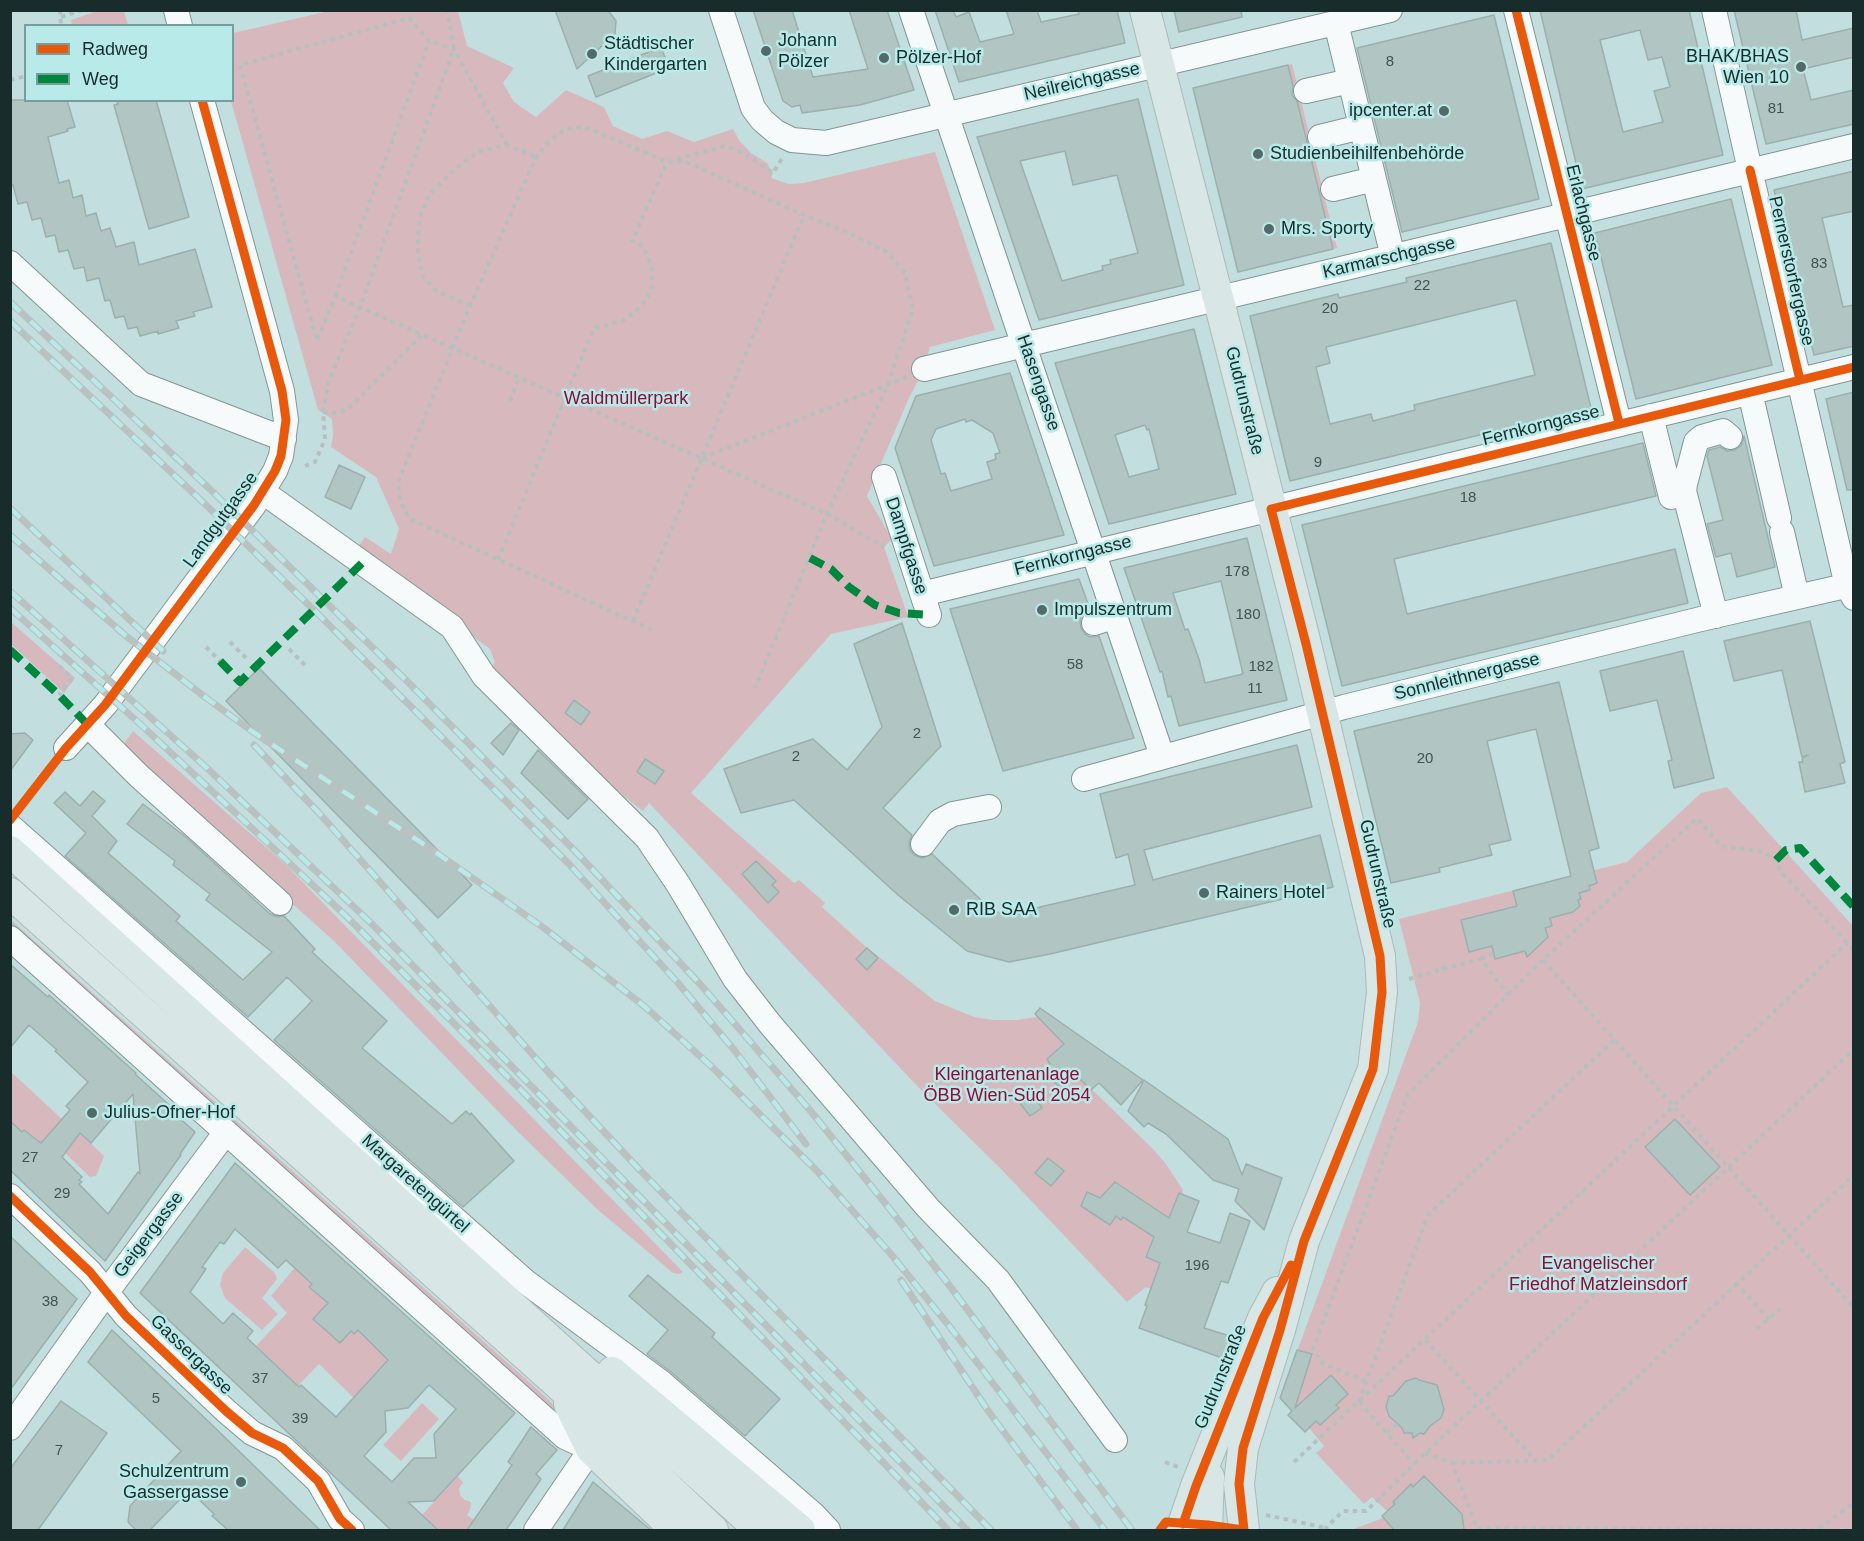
<!DOCTYPE html>
<meta charset="utf-8">
<style>
body{margin:0}
#map{position:relative;width:1864px;height:1541px;overflow:hidden;background:#c3dede;font-family:Arial,sans-serif}
canvas{display:block}
.frame{position:absolute;inset:0;border:12px solid #182c2c;pointer-events:none}
.legend{position:absolute;left:24px;top:24px;width:210px;height:78px;box-sizing:border-box;background:#b7eae8;border:2px solid #779e9d;margin:0;padding:8px 10px;list-style:none;font-size:18px;color:#182c2c}
.legend li{display:flex;align-items:center;gap:12px;height:30px}
.legend b{width:30px;border:2px solid #779e9d}
</style>
<div id="map">
<canvas width="1864" height="1541"></canvas>
<div class="frame"></div>
<ul class="legend">
<li><b style="height:8px;background:#e8590c"></b>Radweg</li>
<li><b style="height:8px;background:#00873e"></b>Weg</li>
</ul>
</div>
<script>
const ctx = document.querySelector('canvas').getContext('2d');
ctx.lineJoin = 'round';
function paint(path, color) { ctx.fillStyle = color; ctx.fill(path, 'evenodd'); }
const shape = rows => new Path2D(rows.map(r => 'M' + r).join(''));
function trace(path, color, width, dash) { ctx.strokeStyle = color; ctx.lineWidth = width; ctx.lineCap = dash ? 'butt' : 'round'; ctx.setLineDash(dash || []); ctx.stroke(path); }
function write(font, color, halo, rows, align = 'center') {
  ctx.font = font + ' Arial,sans-serif'; ctx.lineWidth = 5; ctx.setLineDash([]); ctx.textBaseline = 'middle'; ctx.strokeStyle = halo; ctx.fillStyle = color; for (const [text, x, y, turn = 0] of rows) {
    ctx.save(); ctx.translate(x, y); ctx.rotate((+turn || 0) * Math.PI / 180); ctx.textAlign = isNaN(turn) ? turn : align; if (halo) ctx.strokeText(text, 0, 0); ctx.fillText(text, 0, 0); ctx.restore();
  }
}
const green = shape([
 [100,10,124,11,128,25,72,25,71,20],
 [329,11,458,11,467,46,514,68,503,83,514,102,536,117,566,90,604,107,613,126,642,139,667,131,694,142,733,129,739,140,751,153,767,163,773,173,771,178,789,184,804,183,935,152,995,330,930,347,924,369,909,398,867,496,892,539,884,547,908,617,831,634,691,793,794,883,799,880,825,903,822,907,865,946,935,1001,974,1017,994,1020,1017,1020,1043,1016,1076,1056,1067,1065,1153,1149,1166,1164,1183,1190,1173,1226,1151,1289,1146,1287,1127,1302,1002,1170,921,1090,649,803,643,811,606,782,489,671,495,662,490,649,356,550,365,537,391,554,399,529,376,477,331,447,333,435,332,419,318,410,231,101,233,33],
 [1292,64,1337,248,1333,249,1288,65],
 [11,622,75,678,64,693,11,644],
 [133,731,284,863,683,1272,679,1274,673,1273,597,1209,515,1129,335,942,120,749],
 [1727,787,1853,926,1853,1530,1843,1530,1842,1528,1839,1530,1351,1530,1383,1518,1382,1516,1387,1511,1372,1497,1364,1504,1316,1453,1324,1446,1309,1428,1305,1432,1288,1415,1292,1411,1280,1398,1418,1022,1420,1003,1399,919,1627,862,1701,793],
 [11,920,537,1389,560,1411,573,1430,11,928],
 [10,1071,62,1119,55,1127,80,1133,104,1156,96,1176,90,1177,63,1151,53,1162,34,1136,32,1138,22,1132,11,1123],
 [245,1247,275,1273,277,1279,262,1298,278,1314,262,1330,225,1298,220,1285,223,1273],
 [297,1265,310,1276,307,1280,312,1284,309,1287,313,1290,335,1295,314,1319,340,1343,351,1331,355,1334,358,1330,355,1327,371,1343,395,1353,354,1398,319,1364,295,1389,293,1381,256,1346,287,1313,271,1296],
 [422,1403,439,1419,401,1461,383,1445],
 [458,1476,463,1483,459,1488,460,1495,465,1500,471,1502,470,1510,467,1515,474,1520,467,1530,438,1530,422,1515]
]);
const building = shape([
 [555,10,608,10,616,21,615,34,577,69,555,10],
 [753,10,792,10,813,77,868,69,849,10,887,10,914,90,860,105,802,113,800,105,792,107,783,101,753,10],
 [935,10,953,10,956,17,969,12,980,42,1014,34,1006,10,1037,10,1041,22,1079,14,1078,10,1117,10,1125,43,959,82,935,10],
 [1174,10,1241,10,1242,17,1179,32,1174,10],
 [1540,10,1689,10,1723,155,1582,189,1540,10],
 [1640,30,1648,60,1662,57,1670,87,1654,91,1663,122,1623,132,1600,40,1640,30],
 [1734,10,1796,10,1802,40,1854,28,1854,57,1803,69,1811,100,1854,90,1854,124,1766,144,1734,10],
 [1494,15,1539,199,1402,232,1357,48,1494,15],
 [661,47,669,68,596,97,588,76,661,47],
 [1288,65,1293,86,1292,95,1297,101,1333,249,1238,272,1193,88,1288,65],
 [1138,99,1184,285,1039,320,977,137,1138,99],
 [1065,151,1073,185,1117,175,1138,253,1110,260,1111,264,1102,266,1103,270,1062,281,1020,161,1065,151],
 [10,100,67,100,75,127,67,129,68,131,48,137,59,183,69,180,73,198,82,195,86,216,96,213,101,231,110,228,116,247,134,242,139,265,195,249,212,307,193,312,195,316,176,321,179,328,158,334,158,331,140,336,137,327,128,329,124,316,115,318,110,300,105,301,99,278,87,281,84,267,74,269,68,250,59,252,55,235,46,237,41,218,32,220,27,202,18,204,13,185,10,186,10,100],
 [117,100,156,100,189,217,149,229,114,105,118,104,117,100],
 [1854,171,1854,211,1822,218,1843,307,1854,305,1854,346,1814,355,1774,190,1854,171],
 [1731,199,1772,365,1636,399,1595,233,1731,199],
 [1551,243,1591,408,1290,481,1250,316,1338,294,1339,298,1407,282,1406,278,1551,243],
 [1516,300,1535,375,1414,405,1415,410,1373,421,1371,414,1330,424,1316,367,1330,363,1326,347,1516,300],
 [1194,329,1236,494,1109,524,1055,363,1194,329],
 [1145,425,1147,430,1149,429,1159,469,1129,477,1115,435,1145,425],
 [1010,373,1064,535,934,566,895,448,916,396,1010,373],
 [965,419,966,422,972,420,993,433,1000,453,995,454,996,459,987,462,992,479,951,491,945,473,941,474,931,440,936,429,965,419],
 [1854,392,1854,490,1847,490,1826,399,1854,392],
 [1744,436,1775,567,1737,577,1731,553,1716,557,1707,524,1723,520,1707,456,1709,450,1720,447,1727,451,1735,450,1741,446,1744,436],
 [1643,443,1656,496,1394,559,1407,614,1675,549,1688,603,1342,686,1302,525,1643,443],
 [339,465,365,477,351,509,325,497,339,465],
 [1247,538,1287,700,1179,726,1171,696,1168,697,1162,671,1160,672,1124,568,1247,538],
 [1221,581,1243,674,1205,683,1199,659,1188,629,1185,630,1173,593,1221,581],
 [1079,579,1090,609,1084,613,1080,619,1081,628,1085,634,1090,637,1099,636,1134,738,1003,771,950,609,1079,579],
 [1810,621,1845,762,1840,764,1845,783,1805,792,1799,762,1803,762,1802,759,1808,755,1802,757,1782,670,1734,681,1724,641,1810,621],
 [902,623,941,746,883,808,912,835,909,843,910,850,914,855,922,858,932,854,994,912,1022,914,1040,907,1135,885,1128,854,1116,858,1100,794,1297,745,1312,807,1144,850,1153,880,1320,835,1333,887,1050,954,1009,962,967,951,898,895,794,800,741,813,724,769,813,739,847,770,882,727,854,644,902,623],
 [1683,651,1714,778,1674,788,1668,761,1672,760,1657,700,1610,711,1600,671,1683,651],
 [259,668,472,885,438,918,226,701,259,668],
 [1559,682,1599,848,1589,851,1597,883,1589,886,1590,890,1579,893,1581,899,1578,900,1580,906,1573,912,1550,918,1552,926,1545,928,1548,937,1527,957,1525,951,1495,959,1492,946,1469,952,1461,920,1517,906,1513,891,1571,876,1536,729,1487,741,1511,840,1489,845,1492,855,1439,868,1440,872,1391,883,1354,731,1559,682],
 [574,700,590,712,581,725,565,713,574,700],
 [511,723,519,730,503,755,491,743,511,723],
 [25,733,33,740,10,771,10,734,25,733],
 [538,750,588,799,568,819,521,773,538,750],
 [645,759,664,771,655,784,637,772,645,759],
 [93,791,105,801,92,816,117,841,108,853,180,916,176,921,243,980,272,952,206,900,210,894,173,865,175,861,127,824,143,804,187,838,270,914,278,917,284,916,315,949,312,952,387,1021,362,1048,452,1124,466,1111,470,1115,471,1113,514,1161,463,1207,274,1040,312,1001,287,977,248,1017,65,856,86,833,54,803,65,792,80,806,93,791],
 [756,861,776,881,772,885,779,892,768,903,742,874,756,861],
 [867,948,878,958,867,970,856,959,867,948],
 [10,964,48,997,49,995,136,1073,135,1074,177,1112,175,1114,195,1132,180,1154,181,1155,105,1261,10,1170,10,1121,22,1132,24,1130,41,1143,70,1110,66,1106,88,1082,55,1051,57,1050,29,1025,10,1048,10,964],
 [133,1094,140,1174,138,1172,108,1214,79,1184,82,1182,79,1180,82,1177,62,1157,80,1133,91,1143,133,1094],
 [1040,1008,1143,1080,1121,1105,1099,1083,1091,1090,1074,1073,1058,1086,1044,1070,1050,1064,1047,1059,1064,1044,1035,1014,1040,1008],
 [1144,1080,1228,1139,1242,1175,1246,1164,1282,1178,1264,1230,1235,1201,1239,1189,1213,1180,1166,1134,1148,1123,1144,1127,1128,1111,1144,1080],
 [1032,1093,1042,1108,1030,1116,1019,1102,1032,1093],
 [1675,1119,1720,1167,1690,1195,1645,1147,1675,1119],
 [1048,1158,1064,1171,1051,1186,1035,1173,1048,1158],
 [235,1163,515,1413,434,1501,408,1502,438,1530,391,1530,140,1293,235,1163],
 [235,1229,278,1268,286,1260,312,1284,309,1287,328,1303,313,1319,340,1343,351,1331,354,1334,358,1330,388,1360,336,1417,301,1385,299,1387,247,1338,253,1331,233,1313,223,1324,190,1292,206,1269,202,1267,220,1242,224,1244,235,1229],
 [429,1385,456,1409,434,1434,436,1458,414,1458,392,1482,364,1456,386,1432,385,1411,408,1408,429,1385],
 [1115,1182,1169,1218,1179,1193,1199,1201,1187,1232,1220,1243,1230,1213,1250,1221,1228,1283,1221,1281,1204,1328,1233,1337,1225,1359,1139,1328,1147,1306,1145,1305,1160,1263,1146,1257,1154,1237,1123,1217,1121,1220,1116,1216,1110,1225,1081,1206,1087,1192,1100,1198,1115,1182],
 [10,1236,77,1299,10,1390,10,1236],
 [648,1275,715,1333,712,1337,780,1399,745,1436,671,1372,647,1354,668,1330,629,1296,648,1275],
 [112,1330,209,1422,320,1530,228,1530,212,1516,214,1514,189,1490,150,1530,136,1530,128,1522,130,1506,181,1451,88,1362,112,1330],
 [1297,1350,1312,1354,1295,1408,1331,1375,1348,1394,1336,1405,1339,1408,1320,1425,1316,1421,1305,1432,1288,1415,1292,1411,1280,1398,1297,1350],
 [1416,1378,1419,1380,1437,1385,1444,1409,1441,1418,1430,1426,1424,1434,1420,1433,1413,1438,1412,1433,1404,1433,1402,1428,1389,1416,1386,1407,1389,1396,1393,1396,1406,1381,1416,1378],
 [61,1401,107,1433,38,1530,10,1530,10,1469,61,1401],
 [531,1427,557,1450,536,1474,541,1479,506,1530,467,1530,512,1465,508,1462,531,1427],
 [1424,1476,1462,1514,1464,1530,1394,1530,1382,1516,1395,1504,1393,1502,1411,1484,1413,1487,1424,1476],
 [593,1482,651,1530,563,1530,593,1482]
]);
const path = shape([
 [60,10,61,26],
 [61,17,82,10],
 [10,80,26,76],
 [507,145,454,49,429,41,409,18,240,65,317,341,335,296,827,514,884,547],
 [677,159,725,146,744,153,773,173,783,157],
 [335,296,429,41],
 [470,306,435,290,423,277,418,255,418,236,421,214,429,195,457,167,480,151,507,145,536,157],
 [510,401,519,378],
 [323,412,339,413,348,409,421,336],
 [702,458,907,377],
 [305,466,315,462,325,439,323,412,328,383,360,307,454,49,447,10],
 [498,560,594,328,622,321,635,312,646,300,652,286,652,269,647,254,639,243,632,241,667,162,670,161],
 [633,621,804,215],
 [652,630,410,519,400,501,398,482,470,306,536,157,549,141,566,129,578,127,590,129,667,162,684,161,804,215,845,231,887,252,905,273,913,309,888,384,827,514,755,688],
 [230,642,248,660],
 [206,647,220,661],
 [289,649,308,668],
 [59,666,72,678,59,695],
 [1481,959,1494,953],
 [1543,960,1854,1308],
 [1443,969,1481,959,1508,995],
 [1409,979,1443,969,1442,966],
 [1736,1283,1769,1319],
 [1757,1329,1780,1309],
 [1425,1340,1535,1460],
 [1366,1381,1323,1364,1313,1349,1408,1094,1543,960,1697,818,1721,846,1763,852,1776,860,1781,872,1854,950],
 [1359,1402,1428,1215,1614,1040],
 [1359,1402,1414,1464],
 [1387,1433,1398,1423],
 [1425,1453,1452,1463,1477,1528,1817,1530,1854,1503],
 [1165,1462,1178,1467],
 [1294,1462,1847,943],
 [1452,1463,1548,1460,1854,1175],
 [1266,1515,1326,1528],
 [1327,1530,1326,1528,1343,1511,1366,1511,1377,1501,1414,1464,1854,1049]
]);
const minor = shape([
 [176,10,180,26],
 [721,10,753,108,762,120,776,132,792,140,826,143,1390,10],
 [911,10,1162,756],
 [1516,10,1619,423],
 [1714,10,1750,170,1847,586,1854,598],
 [1336,23,1393,257],
 [1306,91,1350,81],
 [1320,137,1361,127],
 [1333,189,1374,179],
 [10,263,141,384,284,439],
 [924,369,1854,146],
 [1750,392,1779,518],
 [1651,416,1671,497],
 [884,477,929,615],
 [263,492,452,627,484,676,647,838,678,884,735,979,770,1024,928,1208,998,1280,1115,1440],
 [1782,532,1797,597],
 [922,594,1854,367],
 [1716,616,1684,491,1685,484,1696,442,1702,437,1723,431,1730,437],
 [1094,623,1116,616],
 [87,724,139,776,280,903],
 [66,748,105,705,254,505,275,471,281,456,286,420,282,391,202,100],
 [1084,779,1344,707,1701,619,1854,584],
 [10,826,526,1282,662,1383,813,1514,828,1530],
 [923,844,940,821,953,814,989,807],
 [10,938,565,1437,591,1449,536,1530],
 [10,1196,90,1272,126,1316,226,1411,252,1433,283,1448,318,1481,340,1519,352,1530],
 [10,1428,106,1293,226,1132]
]);
const major = shape([
 [1145,10,1306,644,1380,956,1382,992,1373,1069,1304,1241,1280,1330,1243,1448,1239,1484,1244,1530],
 [10,851,760,1530],
 [10,893,559,1385,713,1530],
 [612,1372,800,1530],
 [569,1404,591,1449,676,1530],
 [1181,1530,1196,1486,1263,1318,1277,1292],
 [1207,1530,1209,1477]
]);
const rail = shape([
 [10,302,214,493,410,684,576,852,700,984,809,1109,889,1208,946,1281,1132,1530],
 [10,321,206,505,318,614,568,863,678,983,735,1051,806,1144],
 [10,508,163,651],
 [10,535,126,636,205,697,253,732,434,851,544,928,644,1006,711,1066,819,1173,890,1253,950,1327,1105,1530],
 [10,591,207,768,373,925,967,1530],
 [10,608,139,723,345,915,523,1092,879,1458,948,1530],
 [254,745,319,813,549,1073,639,1169,991,1530],
 [901,1280,989,1412,1077,1530]
]);
const quiet = shape([
 [810,558,831,569,849,587,875,605,899,613,929,615],
 [10,650,59,695,87,724],
 [220,661,240,682,362,563],
 [1776,860,1786,850,1800,848,1854,907]
]);
const cycleway = shape([
 [1516,10,1619,423],
 [1750,170,1800,380],
 [10,820,66,748,105,705,254,505,275,471,281,456,286,420,282,391,202,100],
 [10,1196,90,1272,126,1316,226,1411,252,1433,283,1448,318,1481,340,1519,352,1530],
 [1183,1524,1196,1486,1263,1318,1291,1265],
 [1160,1530,1166,1522,1208,1525,1243,1530],
 [1244,1530,1239,1484,1243,1448,1280,1330,1304,1241,1373,1069,1382,992,1380,956,1306,644,1271,509,1854,367]
]);
const markers = [
 [766,51,6,"#546a6a"],
 [592,54,6,"#546a6a"],
 [884,58,6,"#546a6a"],
 [1801,67,6,"#546a6a"],
 [1444,111,6,"#546a6a"],
 [1258,154,6,"#546a6a"],
 [1269,229,6,"#546a6a"],
 [1042,610,6,"#546a6a"],
 [1204,893,6,"#546a6a"],
 [954,910,6,"#546a6a"],
 [92,1113,6,"#546a6a"],
 [241,1482,6,"#546a6a"]
];
const numberNames = [
 ["8",1390,62],
 ["81",1776,109],
 ["83",1819,264],
 ["22",1422,286],
 ["20",1330,309],
 ["9",1318,463],
 ["18",1468,498],
 ["178",1237,572],
 ["180",1248,615],
 ["58",1075,665],
 ["182",1261,667],
 ["11",1255,689],
 ["2",917,734],
 ["2",796,757],
 ["20",1425,759],
 ["27",30,1158],
 ["29",62,1194],
 ["196",1197,1266],
 ["38",50,1302],
 ["37",260,1379],
 ["5",156,1399],
 ["39",300,1419],
 ["7",59,1451]
];
const poiNames = [
 ["Johann",778,41],
 ["Pölzer",778,62],
 ["Städtischer",604,44],
 ["Kindergarten",604,65],
 ["BHAK/BHAS",1789,57,"right"],
 ["Wien 10",1789,78,"right"],
 ["Pölzer-Hof",896,58],
 ["ipcenter.at",1432,111,"right"],
 ["Studienbeihilfenbehörde",1270,154],
 ["Mrs. Sporty",1281,229],
 ["Impulszentrum",1054,610],
 ["Rainers Hotel",1216,893],
 ["RIB SAA",966,910],
 ["Julius-Ofner-Hof",104,1113],
 ["Schulzentrum",229,1472,"right"],
 ["Gassergasse",229,1493,"right"]
];
const streetNames = [
 ["Neilreichgasse",1082,82,-13],
 ["Erlachgasse",1583,213,76],
 ["Karmarschgasse",1389,258,-13],
 ["Pernerstorfergasse",1791,271,77],
 ["Hasengasse",1038,383,71],
 ["Gudrunstraße",1244,401,76],
 ["Fernkorngasse",1541,426,-14],
 ["Landgutgasse",221,520,-54],
 ["Dampfgasse",906,546,72],
 ["Fernkorngasse",1073,556,-14],
 ["Sonnleithnergasse",1467,677,-14],
 ["Gudrunstraße",1377,874,77],
 ["Margaretengürtel",415,1184,42],
 ["Geigergasse",149,1235,-53],
 ["Gassergasse",191,1355,44],
 ["Gudrunstraße",1221,1377,-68]
];
const parkNames = [
 ["Waldmüllerpark",626,399],
 ["Kleingartenanlage",1007,1075],
 ["ÖBB Wien-Süd 2054",1007,1096],
 ["Evangelischer",1598,1264],
 ["Friedhof Matzleinsdorf",1598,1285]
];
paint(green, '#d7b9bd');
paint(building, '#b1c5c3');
trace(building, '#9bb0ae', 1.5);
trace(minor, '#829696', 26);
trace(major, '#abb9b9', 32);
trace(path, '#b6c0c0', 4, [4.5, 4.5]);
trace(minor, '#f6fafa', 24);
trace(major, '#d8e6e6', 30);
trace(rail, '#bac1c1', 7);
trace(rail, '#b7eae8', 4.5, [14]);
trace(quiet, '#00873e', 8, [15, 8]);
trace(cycleway, '#e8590c', 9);
for (const [x, y, r, color] of markers) { const dot = new Path2D(); dot.arc(x, y, r, 0, 2 * Math.PI); ctx.fillStyle = color; ctx.fill(dot); trace(dot, '#b7eae8', 2); }
write('15px', '#405453', null, numberNames);
write('18px', '#182c2c', '#b7eae8', poiNames, 'left');
write('18px', '#182c2c', '#b7eae8', streetNames);
write('18px', '#930a34', '#b7eae8', parkNames);
</script>
